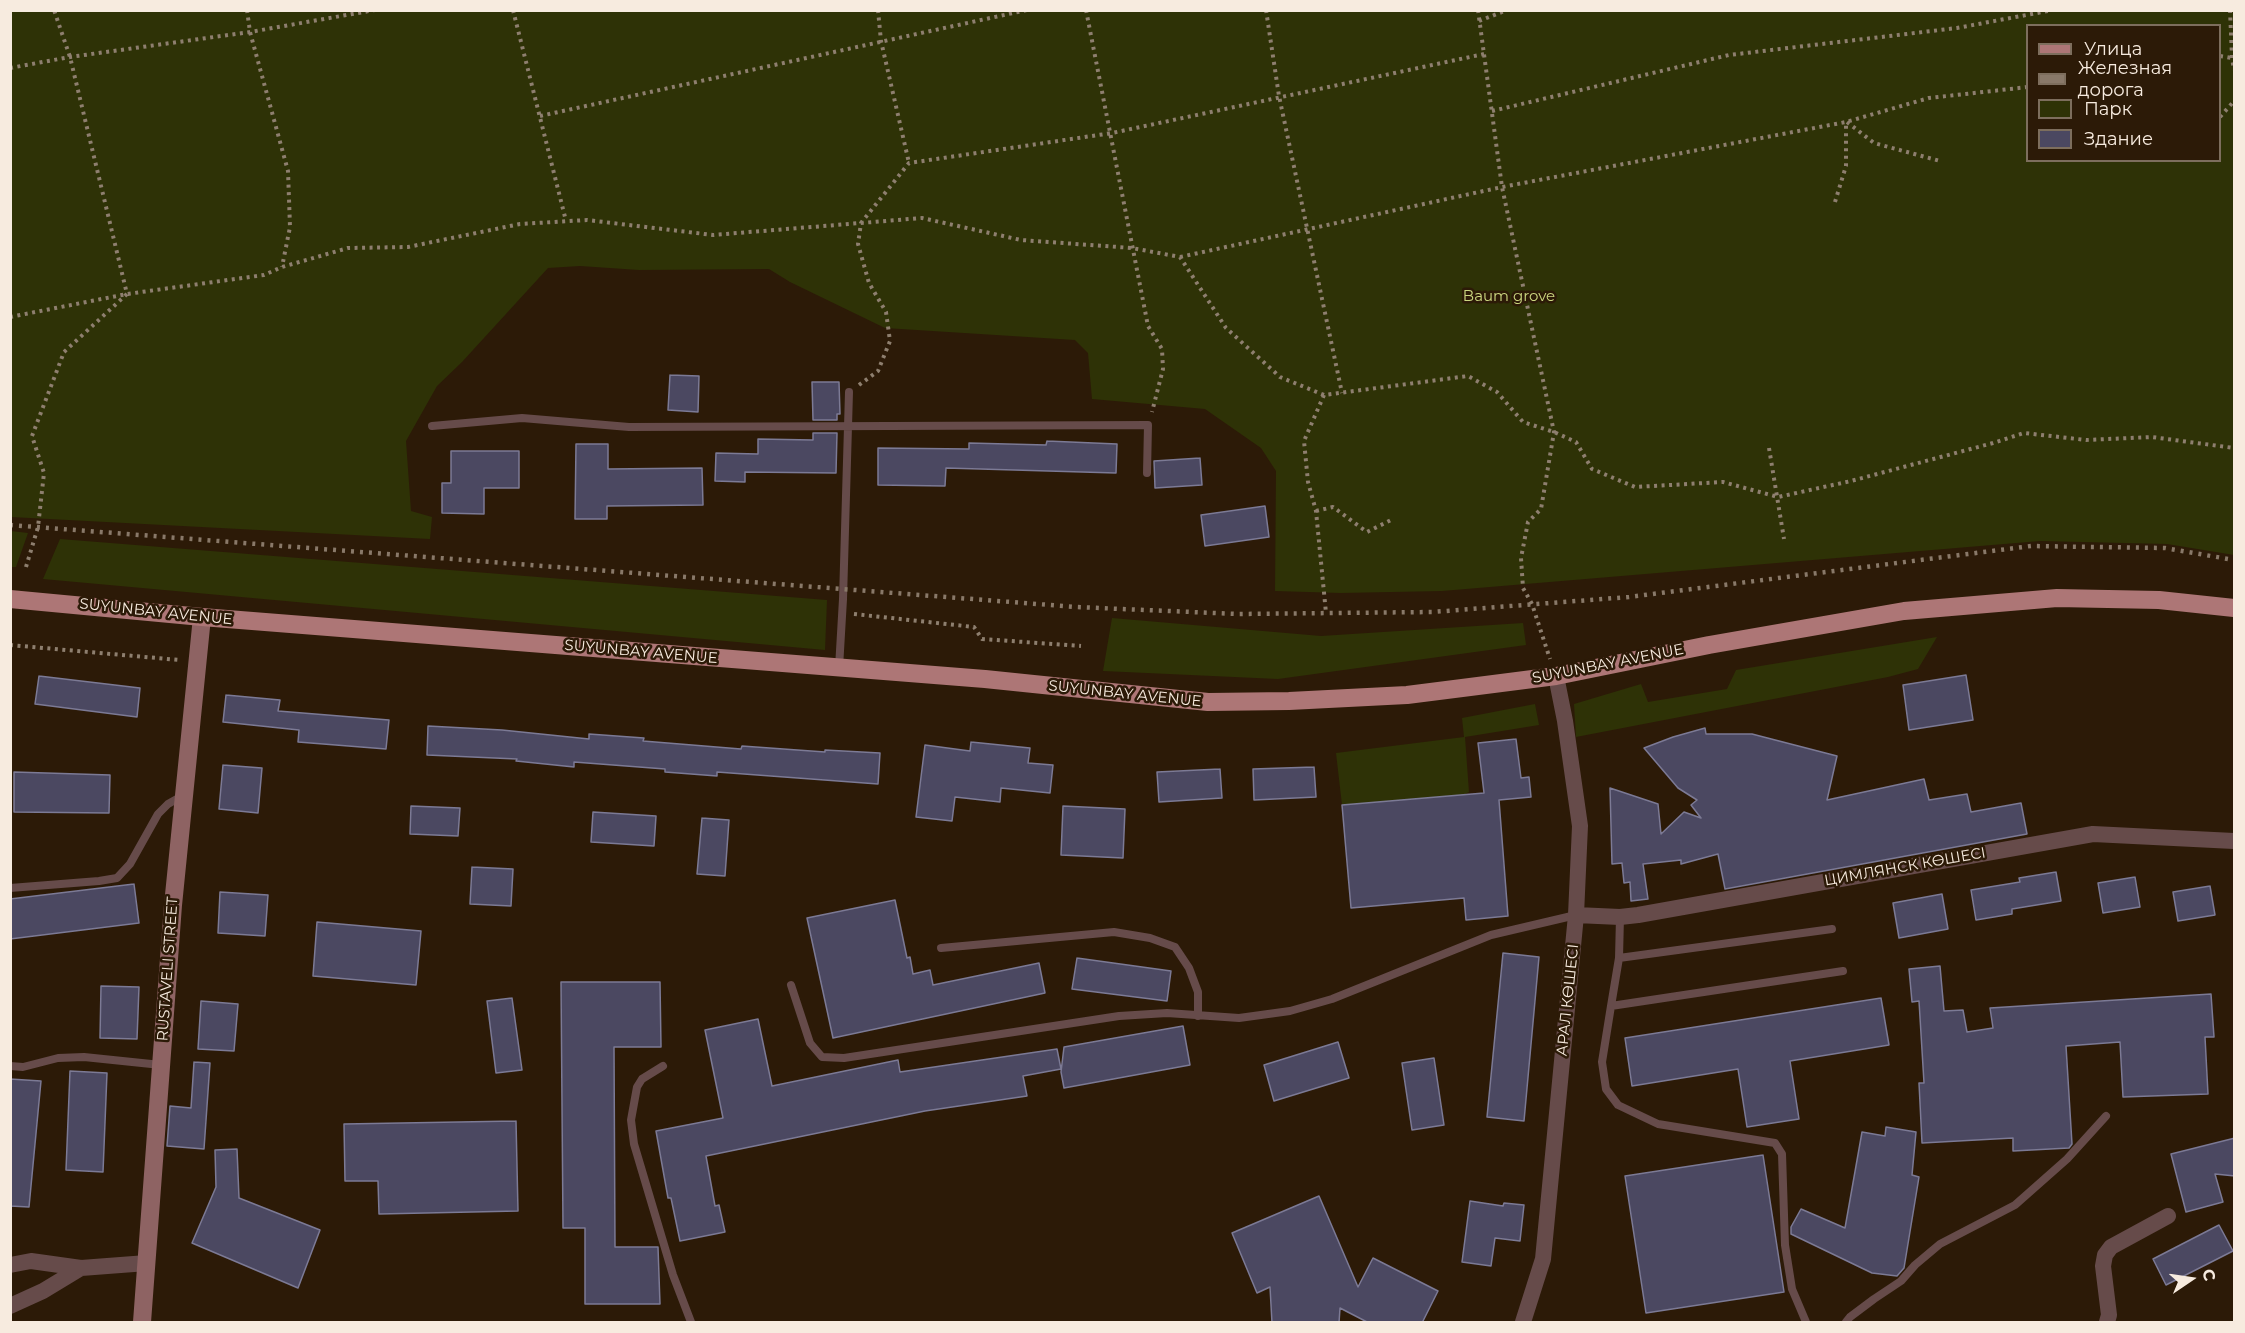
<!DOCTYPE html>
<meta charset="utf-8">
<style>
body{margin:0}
#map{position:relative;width:2245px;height:1333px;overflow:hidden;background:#2c1a07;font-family:Montserrat,sans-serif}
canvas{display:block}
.frame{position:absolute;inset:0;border:12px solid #f7ebdf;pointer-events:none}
.legend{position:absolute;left:2026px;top:24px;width:195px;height:138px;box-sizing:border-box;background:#2c1a07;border:2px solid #7d6e5d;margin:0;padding:8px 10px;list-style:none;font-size:18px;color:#f7ebdf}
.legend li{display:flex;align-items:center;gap:12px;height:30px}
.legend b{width:30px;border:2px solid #7d6e5d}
.north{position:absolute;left:2161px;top:1249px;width:60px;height:60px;-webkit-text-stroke:4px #2c1a07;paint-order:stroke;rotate:77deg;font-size:16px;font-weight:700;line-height:24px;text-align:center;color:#f7ebdf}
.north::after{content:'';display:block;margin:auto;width:21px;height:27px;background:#f7ebdf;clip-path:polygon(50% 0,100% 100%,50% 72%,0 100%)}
</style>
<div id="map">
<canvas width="2245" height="1333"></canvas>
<div class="frame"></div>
<ul class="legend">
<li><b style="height:8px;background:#ad7676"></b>Улица</li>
<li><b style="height:8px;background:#897969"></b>Железная дорога</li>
<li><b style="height:16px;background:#2e3206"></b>Парк</li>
<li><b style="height:16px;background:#4b4861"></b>Здание</li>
</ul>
<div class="north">С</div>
</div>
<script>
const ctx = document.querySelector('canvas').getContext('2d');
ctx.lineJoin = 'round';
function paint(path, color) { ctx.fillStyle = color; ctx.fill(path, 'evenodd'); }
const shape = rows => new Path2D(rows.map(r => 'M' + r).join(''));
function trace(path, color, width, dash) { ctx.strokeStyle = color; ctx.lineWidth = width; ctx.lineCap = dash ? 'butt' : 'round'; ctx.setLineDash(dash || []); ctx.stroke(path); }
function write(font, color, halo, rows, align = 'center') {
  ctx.font = font + ' Montserrat,sans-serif'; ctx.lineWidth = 5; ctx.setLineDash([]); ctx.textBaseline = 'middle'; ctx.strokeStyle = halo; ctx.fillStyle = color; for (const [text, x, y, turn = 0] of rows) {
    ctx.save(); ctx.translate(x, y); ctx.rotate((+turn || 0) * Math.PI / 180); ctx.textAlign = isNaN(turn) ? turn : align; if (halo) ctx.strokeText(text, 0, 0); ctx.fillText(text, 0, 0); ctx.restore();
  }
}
const green = shape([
 [10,11,2234,11,2234,555,2167,544,2040,541,1442,591,1341,593,1275,591,1276,471,1261,448,1205,409,1092,399,1088,353,1075,340,885,328,790,282,769,269,639,270,580,266,548,268,462,362,437,386,406,441,411,511,432,517,430,539,11,517],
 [2028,26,2220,26,2220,160,2028,160],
 [11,531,28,533,16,567,11,567],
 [60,539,827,600,825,650,43,579],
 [1112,618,1321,636,1523,623,1526,645,1278,679,1103,671],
 [1937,637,1918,669,1888,677,1576,737,1574,704,1641,684,1648,702,1727,689,1736,670],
 [1535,704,1539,725,1465,737,1469,792,1463,795,1342,805,1336,753,1464,737,1462,718]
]);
const building = shape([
 [670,375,699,376,698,412,668,410,670,375],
 [812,382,839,382,840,414,837,414,837,420,813,420,812,382],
 [813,433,837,433,836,473,745,472,745,482,715,481,716,453,758,454,758,439,813,440,813,433],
 [1047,441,1117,444,1116,473,946,468,945,486,878,485,878,448,969,449,969,443,1046,445,1047,441],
 [576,444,608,444,608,469,702,468,703,505,607,506,607,519,575,519,576,444],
 [451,451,519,451,519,488,484,488,484,514,442,513,442,483,451,483,451,451],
 [1200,458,1202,485,1155,488,1154,461,1200,458],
 [1265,506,1269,537,1205,546,1201,515,1265,506],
 [1966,675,1973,720,1909,730,1903,685,1966,675],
 [39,676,140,688,137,717,35,704,39,676],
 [226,695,280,700,278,711,389,720,386,749,298,742,299,730,223,722,226,695],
 [428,726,502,730,589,739,589,734,644,738,643,741,741,749,742,746,825,752,825,750,880,753,878,784,717,772,717,776,665,772,665,769,574,762,574,767,516,761,517,759,427,755,428,726],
 [1705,728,1706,734,1752,734,1837,756,1827,800,1924,779,1929,800,1967,794,1971,812,2021,803,2027,834,1725,889,1718,854,1681,864,1681,860,1643,864,1648,899,1631,901,1630,882,1624,883,1622,863,1612,864,1610,788,1658,804,1661,834,1684,812,1701,818,1691,805,1697,800,1678,788,1644,748,1673,737,1705,728],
 [1516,739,1521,778,1529,777,1531,797,1499,800,1508,916,1466,920,1464,898,1351,908,1342,805,1484,793,1478,743,1516,739],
 [971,742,1030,748,1028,763,1053,765,1050,793,1001,788,1000,802,955,797,952,821,916,817,925,745,970,751,971,742],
 [223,765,262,768,258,813,219,809,223,765],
 [1314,767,1316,797,1254,800,1253,769,1314,767],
 [1220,769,1222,798,1159,802,1157,772,1220,769],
 [14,772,110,775,109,813,14,812,14,772],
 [411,806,460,808,458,836,410,834,411,806],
 [1063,806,1125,809,1123,858,1061,855,1063,806],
 [593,812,656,816,654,846,591,842,593,812],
 [702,818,729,820,725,876,697,874,702,818],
 [472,867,513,869,511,906,470,904,472,867],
 [2056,872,2061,901,2012,909,2012,914,1976,920,1971,890,2020,882,2019,878,2056,872],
 [2135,877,2140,907,2103,913,2098,883,2135,877],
 [134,884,139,923,10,939,10,899,134,884],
 [2210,886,2215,915,2178,921,2173,892,2210,886],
 [220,892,268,895,265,936,218,933,220,892],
 [1942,894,1948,929,1899,938,1893,903,1942,894],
 [895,900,907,958,910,957,913,974,930,970,933,985,1039,963,1045,993,833,1038,807,918,895,900],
 [317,922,421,931,416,985,313,976,317,922],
 [1503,953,1539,957,1524,1121,1487,1117,1503,953],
 [1077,958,1171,971,1167,1001,1072,989,1077,958],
 [1940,966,1944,1011,1963,1010,1967,1032,1993,1028,1990,1008,2211,994,2214,1037,2205,1037,2208,1094,2123,1097,2120,1042,2066,1046,2072,1144,2069,1148,2013,1151,2013,1138,1922,1143,1919,1083,1924,1083,1919,1001,1912,1002,1909,969,1940,966],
 [561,982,660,982,661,1047,614,1047,615,1247,658,1247,660,1304,585,1304,585,1228,563,1228,561,982],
 [101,986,139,987,137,1039,100,1038,101,986],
 [512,998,522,1070,496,1073,487,1001,512,998],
 [1881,998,1889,1045,1790,1061,1799,1119,1747,1127,1738,1069,1632,1086,1625,1038,1881,998],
 [201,1001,238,1004,234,1051,198,1049,201,1001],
 [758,1019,772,1086,898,1060,900,1072,1057,1049,1061,1069,1023,1076,1027,1096,925,1111,706,1156,715,1206,719,1205,725,1232,680,1241,671,1198,668,1198,656,1131,723,1118,705,1030,758,1019],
 [1183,1026,1190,1065,1064,1088,1061,1072,1064,1047,1183,1026],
 [1338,1042,1349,1078,1274,1101,1264,1065,1338,1042],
 [1434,1058,1444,1125,1412,1130,1402,1063,1434,1058],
 [194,1062,210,1063,204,1149,167,1146,170,1106,191,1108,194,1062],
 [70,1071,107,1073,103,1172,66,1170,70,1071],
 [10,1079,41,1081,29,1207,10,1206,10,1079],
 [516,1121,518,1211,379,1214,378,1181,345,1181,344,1124,516,1121],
 [1886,1127,1916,1132,1912,1175,1919,1177,1904,1268,1897,1276,1872,1273,1791,1234,1791,1227,1801,1209,1845,1228,1862,1132,1885,1136,1886,1127],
 [2235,1138,2235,1176,2215,1174,2223,1202,2186,1212,2171,1154,2235,1138],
 [237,1149,239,1198,320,1230,298,1288,192,1243,216,1187,215,1150,237,1149],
 [1763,1155,1784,1292,1646,1313,1625,1176,1763,1155],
 [1319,1196,1358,1287,1373,1258,1438,1291,1422,1323,1369,1323,1340,1308,1339,1323,1272,1323,1270,1287,1257,1293,1232,1233,1319,1196],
 [1470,1201,1503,1206,1504,1203,1524,1205,1520,1241,1495,1238,1491,1266,1462,1262,1470,1201],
 [2219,1225,2233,1251,2166,1285,2153,1259,2219,1225]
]);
const path = shape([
 [247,10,250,32,288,171,290,227,282,267],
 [513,10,566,221],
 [878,10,881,41,909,163],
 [1086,10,1148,326,1162,349,1163,369,1152,412],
 [1266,10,1279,96,1342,393],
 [1478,10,1502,187,1554,432,1541,509,1528,522,1521,558,1523,588,1532,604,1550,659],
 [2230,10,2232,58,2234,70],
 [1479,21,1507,10],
 [2220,56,2232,58],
 [10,68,70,57,250,32,375,10],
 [1492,111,1729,55,1957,28,2053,10],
 [540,116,1027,10],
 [2220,117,2234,101],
 [1847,122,1874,143,1940,161],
 [1835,202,1846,166,1846,123],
 [1180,257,1502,187,1846,122,1929,98,2028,87],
 [10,317,127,294,264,275,282,267,348,248,408,247,520,224,587,220,713,235,922,218,1021,240,1132,248,1180,257,1226,328,1280,377,1324,395,1468,376,1497,392,1523,422,1554,432,1576,442,1592,469,1635,487,1723,482,1778,497,1851,481,1993,443,2024,433,2086,440,2152,437,2234,448],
 [859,385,878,371,890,341,886,312,869,283,858,244,861,223,909,163,1112,133,1484,54],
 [1324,395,1304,441,1308,482,1316,511,1326,613],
 [1769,448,1784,539],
 [1316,511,1333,507,1367,532,1393,519],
 [26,567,38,527,44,473,32,436,64,352,127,294,70,57,54,10],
 [854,614,974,627,982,639,1081,646],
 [10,645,179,660]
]);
const lane = shape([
 [432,426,522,418,629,427,1148,425,1147,473],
 [839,668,843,599,849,392],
 [10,888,99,881,117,878,130,864,158,814,168,804,184,795],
 [1620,917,1619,958,1611,1006,1843,971],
 [941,948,1114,932,1150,938,1175,947,1189,968,1198,992,1198,1016],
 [1619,958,1832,929],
 [791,985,810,1043,822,1057,844,1058,1119,1016,1167,1013,1239,1018,1290,1011,1332,999,1491,935,1576,915],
 [1611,1006,1602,1062,1606,1089,1618,1105,1658,1124,1775,1143,1782,1154,1785,1245,1792,1289,1806,1322],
 [10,1066,23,1067,58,1058,84,1057,161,1065],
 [663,1066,642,1079,637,1087,631,1120,634,1144,673,1275,691,1322],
 [1846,1322,1850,1317,1874,1299,1901,1281,1915,1265,1940,1244,2015,1205,2067,1159,2106,1116]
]);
const street = shape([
 [1576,915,1620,917,1638,915,2093,834,2234,841],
 [10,1265,31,1261,81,1268,147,1263],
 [10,1306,43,1291,81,1268],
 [1523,1322,1543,1259,1576,915,1580,826,1565,721,1556,676],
 [2107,1322,2109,1315,2103,1266,2105,1255,2111,1247,2168,1216]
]);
const secondary = shape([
 [142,1322,173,905,202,617]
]);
const primary = shape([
 [10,599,202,617,985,679,1208,702,1289,701,1407,695,1470,687,1556,676,1709,645,1904,611,2057,598,2159,600,2234,608]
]);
const rail = shape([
 [10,525,1076,607,1238,614,1432,612,1629,597,2031,546,2165,548,2234,560]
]);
const parkNames = [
 ["Baum grove",1509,297]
];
const streetNames = [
 ["SUYUNBAY AVENUE",156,612,6],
 ["SUYUNBAY AVENUE",641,652,5],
 ["SUYUNBAY AVENUE",1608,664,-11],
 ["SUYUNBAY AVENUE",1125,694,6],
 ["ЦИМЛЯНСК КӨШЕСІ",1905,867,-10],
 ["RUSTAVELI STREET",168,969,-86],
 ["АРАЛ КӨШЕСІ",1568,1000,-84]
];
paint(green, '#2e3206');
paint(building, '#4b4861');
trace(building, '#7c7a95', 1.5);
trace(path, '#8e7f6f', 4, [3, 4.5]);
trace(lane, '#664b4a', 8);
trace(street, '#664b4a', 16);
trace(secondary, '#8e6363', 18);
trace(primary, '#ad7676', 18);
trace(rail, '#897969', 4.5, [3, 6]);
write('15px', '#cdd881', '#2c1a07', parkNames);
write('15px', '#f7ebdf', '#2c1a07', streetNames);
</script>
